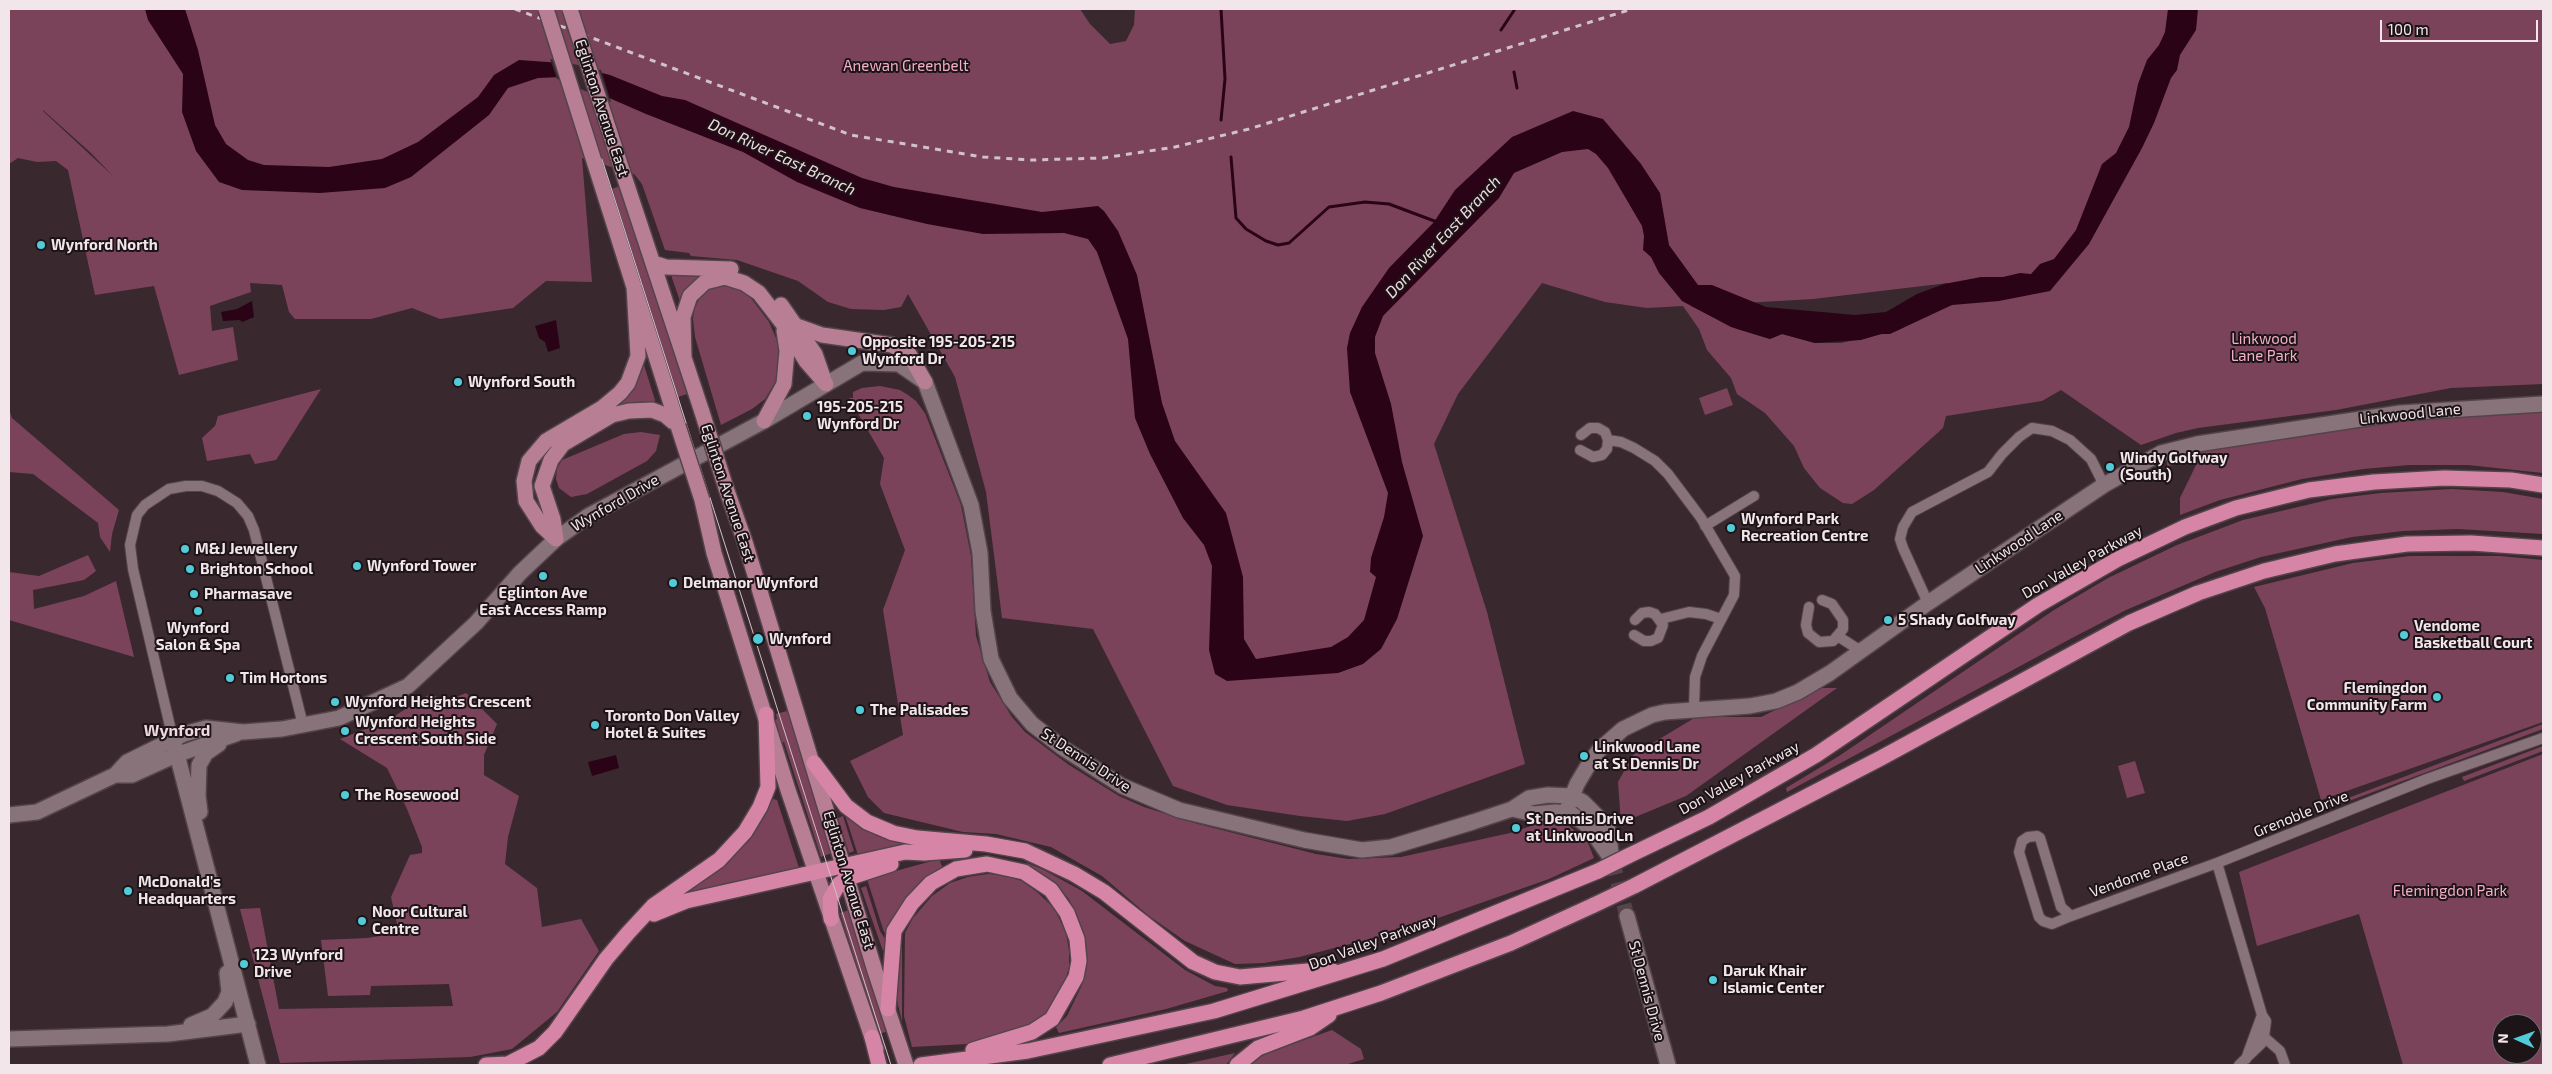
<!DOCTYPE html>
<style>
body{margin:0}
#map{position:relative;width:2552px;height:1074px;overflow:hidden;background:#3a282f;font-family:"Exo 2",sans-serif}
canvas{display:block}
.frame{position:absolute;inset:0;border:10px solid #f3e6eb;pointer-events:none}
.north{position:absolute;left:2492px;top:1014px;width:50px;height:50px;box-sizing:border-box;background:#1c1416;border:1px solid #72686b;border-radius:50%;rotate:272deg;font-size:14px;font-weight:700;line-height:20px;text-align:center;color:#f3e6eb}
.north::after{content:'';display:block;margin:auto;width:18px;height:22px;background:#52cbd8;clip-path:polygon(50% 0,100% 100%,50% 72%,0 100%)}
.scale{position:absolute;left:2380px;top:20px;width:158px;height:22px;box-sizing:border-box;border:2px solid #f3e6eb;border-top:0;padding-left:6px;font-size:15px;line-height:18px;white-space:nowrap;color:#f3e6eb;-webkit-text-stroke:4px #1c1416;paint-order:stroke}
</style>
<div id="map">
<canvas width="2552" height="1074"></canvas>
<div class="frame"></div>
<div class="north">N</div>
<div class="scale">100 m</div>
</div>
<script>
const ctx = document.querySelector('canvas').getContext('2d');
ctx.lineJoin = 'round';
function paint(path, color) { ctx.fillStyle = color; ctx.fill(path, 'evenodd'); }
const shape = rows => new Path2D(rows.map(r => 'M' + r).join(''));
function trace(path, color, width, dash) { ctx.strokeStyle = color; ctx.lineWidth = width; ctx.lineCap = dash ? 'butt' : 'round'; ctx.setLineDash(dash || []); ctx.stroke(path); }
function write(font, color, halo, rows, align = 'center') {
  ctx.font = font + ' "Exo 2",sans-serif'; ctx.lineWidth = 4; ctx.setLineDash([]); ctx.textBaseline = 'middle'; ctx.strokeStyle = halo; ctx.fillStyle = color; for (const [text, x, y, turn = 0] of rows) {
    ctx.save(); ctx.translate(x, y); ctx.rotate((+turn || 0) * Math.PI / 180); ctx.textAlign = isNaN(turn) ? turn : align; if (halo) ctx.strokeText(text, 0, 0); ctx.fillText(text, 0, 0); ctx.restore();
  }
}
const green = shape([
 [9,9,1080,9,1090,24,1110,44,1126,41,1134,25,1135,9,2543,9,2543,384,2451,388,2336,410,2198,428,2176,433,2141,445,2061,390,2042,401,1946,416,1943,428,1874,490,1852,504,1843,503,1820,488,1804,468,1794,446,1765,413,1737,394,1731,378,1707,350,1699,329,1683,306,1647,308,1605,302,1542,283,1458,394,1434,444,1487,612,1525,764,1385,814,1347,821,1300,816,1227,805,1173,786,1093,629,1002,618,986,492,955,377,908,294,901,307,884,310,851,309,828,302,798,281,737,260,691,256,689,253,665,250,642,184,634,174,582,158,592,282,546,281,513,308,440,319,412,308,371,319,295,319,289,312,282,285,250,283,251,292,210,306,212,331,233,327,238,360,179,375,154,286,95,295,68,170,56,161,37,162,18,158,9,164],
 [43,110,91,153,113,176,43,111],
 [1948,283,1952,305,1933,312,1896,331,1841,343,1815,343,1782,334,1770,339,1737,329,1691,306,1813,299],
 [620,186,687,394,675,398,609,190],
 [672,272,716,272,682,302,680,301,672,278],
 [721,285,740,288,750,297,769,322,779,345,781,357,777,379,765,399,752,409,721,425,695,337,693,319,694,309,703,292],
 [643,362,655,400,654,406,610,409],
 [880,386,900,390,908,395,916,401,925,413,961,505,971,556,976,636,990,682,1012,717,1025,732,1069,765,1119,796,1144,807,1198,824,1316,854,1348,859,1401,857,1510,833,1549,820,1568,825,1588,843,1594,858,1549,879,1401,931,1299,957,1264,963,1235,964,1185,941,1149,916,1102,876,1051,847,996,834,963,832,884,813,868,797,850,761,903,735,883,610,905,550,880,484,884,458,849,398,853,398,853,392,862,388],
 [1727,388,1733,405,1705,415,1699,398],
 [321,389,276,460,255,464,250,454,207,461,202,438,215,426,218,416],
 [9,409,12,418,119,510,112,534,110,552,100,537,98,523,33,474,9,472],
 [2543,411,2543,473,2468,465,2409,465,2363,469,2302,479,2220,500,2180,515,2180,498,2198,461,2167,466,2167,458,2200,449,2437,416],
 [641,432,660,435,656,451,647,461,587,494,571,497,559,488,556,479,557,468,562,460,624,434],
 [2452,489,2503,492,2543,499,2543,534,2458,529,2403,531,2352,537,2261,557,2215,572,2126,610,2072,638,1787,792,1786,788,1839,756,2054,610,2108,578,2177,545,2243,520,2332,499,2381,493],
 [88,555,96,571,84,580,33,590,34,609,84,596,116,581,134,657,9,620,9,572,39,576],
 [2410,556,2500,556,2543,560,2543,722,2321,800,2265,608,2254,587,2353,563],
 [1820,688,1837,688,1686,796,1621,823,1618,782,1633,755,1696,717,1761,717],
 [466,693,497,724,484,755,484,775,519,796,508,837,505,864,537,888,542,927,581,919,599,951,557,1012,512,1049,470,1057,280,1063,240,909,260,908,279,1009,453,1006,449,984,371,986,370,995,328,996,321,940,367,938,399,933,391,897,410,855,422,853,422,847,407,809,387,768,340,739,388,720,430,694,447,701],
 [787,711,789,716,793,715,798,739,796,739,832,853,821,857,784,742,781,743,773,721,777,719,776,714],
 [2543,724,2543,729,2330,808,2327,806],
 [2543,746,2543,751,2464,781,2462,777],
 [2543,754,2543,1065,2403,1065,2359,914,2257,946,2239,872],
 [2502,1024,2532,1024,2532,1054,2502,1054],
 [2135,761,2145,793,2127,798,2118,766],
 [773,799,777,800,799,868,715,887,714,890,690,895,687,890,720,868,749,841],
 [845,815,877,836,897,842,906,843,907,847,859,858],
 [843,816,854,851,849,853,838,818],
 [939,859,943,869,888,933,884,932,867,879],
 [1027,863,1044,870,1082,891,1185,970,1215,986,1227,988,1228,991,1166,1009,1059,1033,1056,1027,1067,1016,1082,985,1087,950,1083,930,1069,899,1056,885,1026,868],
 [988,874,1003,875,1022,881,1037,892,1054,908,1066,933,1069,951,1069,967,1065,982,1049,1011,1035,1024,997,1038,967,1044,912,1047,904,1016,905,933,913,918,932,896,950,883,968,877],
 [866,886,880,931,887,942,883,951,861,888],
 [849,910,888,1031,879,1034,840,913],
 [898,945,902,948,902,1022,896,996],
 [1332,1030,1361,1049,1364,1059,1345,1065,1249,1065,1265,1054],
 [1235,1053,1226,1065,1181,1065,1204,1060]
]);
const water = shape([
 [145,9,185,9,198,50,215,125,226,144,248,160,264,165,329,167,382,159,418,142,478,97,494,75,519,60,562,63,610,75,662,96,685,100,862,178,894,187,1042,212,1098,206,1104,211,1118,231,1137,275,1162,403,1175,441,1226,513,1243,577,1244,639,1256,659,1331,647,1348,637,1364,620,1376,577,1370,572,1371,558,1384,517,1388,493,1350,392,1347,348,1350,333,1362,307,1389,268,1434,222,1455,190,1512,137,1573,111,1603,119,1641,164,1660,193,1669,245,1698,285,1712,285,1766,307,1855,315,1886,312,1917,294,1944,284,1981,277,2003,277,2020,273,2031,274,2040,264,2054,259,2076,230,2102,164,2116,153,2129,127,2138,84,2147,60,2159,45,2165,32,2168,9,2198,9,2196,30,2180,55,2177,70,2171,78,2154,123,2142,148,2089,244,2050,291,1999,301,1952,305,1890,334,1881,334,1861,340,1815,343,1782,334,1770,339,1731,327,1682,301,1659,273,1651,257,1643,250,1644,236,1642,226,1608,168,1596,154,1588,149,1562,152,1514,173,1499,198,1383,316,1375,337,1375,353,1391,404,1402,462,1423,536,1397,619,1381,649,1363,664,1338,673,1227,681,1215,674,1209,650,1212,566,1204,545,1183,518,1150,454,1135,418,1128,339,1097,252,1088,239,1064,233,983,234,927,224,860,208,797,182,743,152,646,114,561,77,538,78,508,88,489,115,411,177,385,188,320,193,242,190,219,182,196,151,182,112,183,74,148,20],
 [252,301,254,317,242,322,240,320,223,321,221,312,237,309],
 [556,320,560,348,548,352,545,342,539,338,535,326],
 [616,755,619,768,592,776,588,762]
]);
const pier = shape([
 [550,59,601,70,611,102,557,79]
]);
const stream = shape([
 [1221,9,1225,79,1221,120],
 [1501,30,1515,9],
 [1514,72,1517,88],
 [1231,157,1236,218,1246,229,1266,241,1278,245,1289,243,1329,207,1365,202,1389,204,1437,222]
]);
const secondaryTunnel = shape([
 [1612,860,1627,916]
]);
const street = shape([
 [1608,440,1621,442,1634,448,1655,461,1668,474,1701,518,1735,576,1734,595,1702,656,1695,677,1694,709],
 [1580,450,1593,457,1602,455,1607,449,1608,440,1605,432,1598,428,1590,428,1581,435],
 [1705,526,1754,496],
 [1928,603,1903,548,1900,539,1903,527,1912,512,1988,472,2002,454,2019,437,2032,428,2052,431,2070,440,2091,459,2104,485],
 [1809,607,1806,625,1808,633,1819,642,1833,641,1843,629,1843,620,1832,604,1822,600],
 [1661,619,1689,612,1706,614,1721,619],
 [1634,635,1644,641,1651,641,1658,638,1663,625,1655,614,1649,612,1642,613,1635,620],
 [1839,637,1861,651],
 [173,739,133,569,130,545,137,515,145,505,169,489,186,486,202,486,218,491,237,503,248,516,254,530,303,725],
 [2217,863,2262,1015,2266,1021,2264,1037,2261,1044,2239,1065],
 [2071,916,2052,924,2043,921,2039,917,2019,852,2022,841,2028,837,2037,836,2040,838,2061,907,2071,916,2217,863,2427,779,2543,738],
 [2264,1037,2280,1051,2285,1065],
 [2246,1059,2262,1015]
]);
const secondary = shape([
 [173,739,258,1065],
 [115,775,127,762,184,734,206,728,243,732,282,729,339,718,408,686,476,623,520,573,556,539,588,516,764,421,862,363,899,364,925,382,971,505,980,553,983,611,991,659,1010,698,1032,724,1063,748,1122,786,1179,810,1304,840,1362,850,1391,847,1473,822,1512,809,1529,798,1548,795,1572,796,1583,802,1601,820,1608,830,1612,860],
 [1512,809,1534,814,1556,812,1573,815,1589,827,1610,857],
 [200,812,198,796,199,765,206,753,219,744],
 [1565,814,1577,784,1589,764,1599,750,1623,729,1652,715,1665,712,1750,706,1776,701,1798,692,1830,673,1928,603,2104,485,2161,453,2197,444,2400,413,2543,404],
 [9,815,37,812,115,775,132,775,176,755,236,734],
 [1627,916,1668,1065],
 [191,1025,212,1016,225,1002,229,992,227,973],
 [9,1039,168,1034,248,1024]
]);
const primary = shape([
 [594,161,678,426],
 [622,170,702,412],
 [653,263,666,267,731,269],
 [781,305,815,354,823,377],
 [797,326,822,335,892,345,909,354,925,382],
 [684,358,683,317,690,296,705,282,725,277,744,283,759,293,783,324,806,361,826,384],
 [764,421,784,384,787,351,784,331],
 [726,488,745,542,875,971,906,1065],
 [702,500,714,553,788,790,876,1049],
 [556,539,542,526,526,501,524,481,529,461,546,441,602,408,620,393,628,383,638,356,634,286],
 [556,539,553,519,542,486,551,460,563,444,612,415,629,411,652,410,665,415,678,426]
]);
const highway = shape([
 [814,763,846,806,867,822,893,833,917,838,986,844,1025,851,1074,874,1104,892,1193,962,1215,972,1240,977,1308,971,1333,971],
 [1628,856,1709,817,1816,755,2038,605,2118,559,2185,527,2236,508,2309,490,2374,482,2444,478,2511,480,2543,485],
 [1634,886,1881,758,2129,623,2198,593,2264,571,2335,554,2407,544,2471,543,2543,548],
 [654,914,686,901,905,852,924,853,965,850],
 [831,919,830,899,839,884,848,878,891,864],
 [888,1009,894,931,912,903,931,883,956,869,987,864,1024,872,1051,890,1067,913,1077,939,1079,961,1076,977,1052,1019,1032,1032,973,1050],
 [872,1037,879,1065],
 [486,1065,508,1064,539,1048,555,1032,606,959,628,933,653,906,719,860,745,832,760,807,768,787,766,714],
 [921,1065,1028,1051,1214,1011,1383,959,1598,871],
 [1110,1065,1304,1018,1381,993,1511,943,1594,905],
 [1237,1065,1258,1048,1310,1028,1329,1015]
]);
const tram = shape([
 [554,9,891,1065]
]);
const rail = shape([
 [515,9,851,135,983,157,1032,160,1103,158,1175,147,1249,129,1632,9]
]);
const primaryBridge = shape([
 [546,9,594,161],
 [570,9,622,170],
 [702,412,726,488],
 [678,426,702,500]
]);
const highwayBridge = shape([
 [1598,871,1628,856],
 [1594,905,1634,886]
]);
const markers = [
 [41,245,5,"#52cbd8"],
 [852,351,5,"#52cbd8"],
 [458,382,5,"#52cbd8"],
 [807,416,5,"#52cbd8"],
 [2110,467,5,"#52cbd8"],
 [1731,528,5,"#52cbd8"],
 [185,549,5,"#52cbd8"],
 [357,566,5,"#52cbd8"],
 [190,569,5,"#52cbd8"],
 [543,576,5,"#52cbd8"],
 [673,583,5,"#52cbd8"],
 [194,594,5,"#52cbd8"],
 [198,611,5,"#52cbd8"],
 [1888,620,5,"#52cbd8"],
 [2404,635,5,"#52cbd8"],
 [758,639,6,"#52cbd8"],
 [230,678,5,"#52cbd8"],
 [2437,697,5,"#52cbd8"],
 [335,702,5,"#52cbd8"],
 [860,710,5,"#52cbd8"],
 [595,725,5,"#52cbd8"],
 [345,731,5,"#52cbd8"],
 [1584,756,5,"#52cbd8"],
 [345,795,5,"#52cbd8"],
 [1516,828,5,"#52cbd8"],
 [128,891,5,"#52cbd8"],
 [362,921,5,"#52cbd8"],
 [244,964,5,"#52cbd8"],
 [1713,980,5,"#52cbd8"]
];
const parkNames = [
 ["Anewan Greenbelt",906,66],
 ["Linkwood",2264,339],
 ["Lane Park",2264,356],
 ["Flemingdon Park",2450,891]
];
const streetNames = [
 ["Eglinton Avenue East",602,108,72],
 ["Linkwood Lane",2410,414,-6],
 ["Eglinton Avenue East",728,493,72],
 ["Wynford Drive",615,503,-30],
 ["Linkwood Lane",2019,542,-34],
 ["Don Valley Parkway",2082,562,-29],
 ["St Dennis Drive",1086,760,33],
 ["Don Valley Parkway",1739,778,-29],
 ["Grenoble Drive",2301,814,-22],
 ["Vendome Place",2139,875,-20],
 ["Eglinton Avenue East",849,880,73],
 ["Don Valley Parkway",1373,942,-20],
 ["St Dennis Drive",1647,991,75]
];
const poiNames = [
 ["Wynford North",51,245],
 ["Opposite 195-205-215",862,342],
 ["Wynford Dr",862,359],
 ["Wynford South",468,382],
 ["195-205-215",817,407],
 ["Wynford Dr",817,424],
 ["Windy Golfway",2120,458],
 ["(South)",2120,475],
 ["Wynford Park",1741,519],
 ["Recreation Centre",1741,536],
 ["M&J Jewellery",195,549],
 ["Wynford Tower",367,566],
 ["Brighton School",200,569],
 ["Delmanor Wynford",683,583],
 ["Eglinton Ave",543,593,"center"],
 ["East Access Ramp",543,610,"center"],
 ["Pharmasave",204,594],
 ["5 Shady Golfway",1898,620],
 ["Vendome",2414,626],
 ["Basketball Court",2414,643],
 ["Wynford",198,628,"center"],
 ["Salon & Spa",198,645,"center"],
 ["Wynford",769,639],
 ["Tim Hortons",240,678],
 ["Flemingdon",2427,688,"right"],
 ["Community Farm",2427,705,"right"],
 ["Wynford Heights Crescent",345,702],
 ["The Palisades",870,710],
 ["Toronto Don Valley",605,716],
 ["Hotel & Suites",605,733],
 ["Wynford Heights",355,722],
 ["Crescent South Side",355,739],
 ["Linkwood Lane",1594,747],
 ["at St Dennis Dr",1594,764],
 ["The Rosewood",355,795],
 ["St Dennis Drive",1526,819],
 ["at Linkwood Ln",1526,836],
 ["McDonald's",138,882],
 ["Headquarters",138,899],
 ["Noor Cultural",372,912],
 ["Centre",372,929],
 ["123 Wynford",254,955],
 ["Drive",254,972],
 ["Daruk Khair",1723,971],
 ["Islamic Center",1723,988]
];
const waterNames = [
 ["Don River East Branch",782,157,25],
 ["Don River East Branch",1443,237,-47]
];
const neighbourhoodNames = [
 ["Wynford",177,731]
];
paint(green, '#7b435a');
paint(water, '#2a0416');
paint(pier, '#3a282f');
trace(stream, '#2a0416', 3);
trace(secondaryTunnel, '#56444b', 15, [15, 8]);
trace(street, '#53444a', 12);
trace(secondary, '#53444a', 18);
trace(primary, '#53444a', 18);
trace(highway, '#53444a', 18);
trace(street, '#88737a', 10);
trace(secondary, '#88737a', 15);
trace(primary, '#b77e94', 15);
trace(highway, '#d785a6', 15);
trace(tram, '#d0c2c8', 1);
trace(rail, '#d0c2c8', 3, [6, 6]);
trace(primaryBridge, '#53444a', 18, []);
trace(highwayBridge, '#53444a', 18, []);
trace(primaryBridge, '#b77e94', 15);
trace(highwayBridge, '#d785a6', 15);
for (const [x, y, r, color] of markers) { const dot = new Path2D(); dot.arc(x, y, r, 0, 2 * Math.PI); ctx.fillStyle = color; ctx.fill(dot); trace(dot, '#1c1416', 2); }
write('15px', '#f5b0ca', '#1c1416', parkNames);
write('15px', '#f3e6eb', '#1c1416', streetNames);
write('bold 15px', '#f3e6eb', '#1c1416', poiNames, 'left');
write('italic 16px', '#f2dae2', '#1c1416', waterNames);
write('bold 16px', '#f1d9e2', '#1c1416', neighbourhoodNames);
</script>
